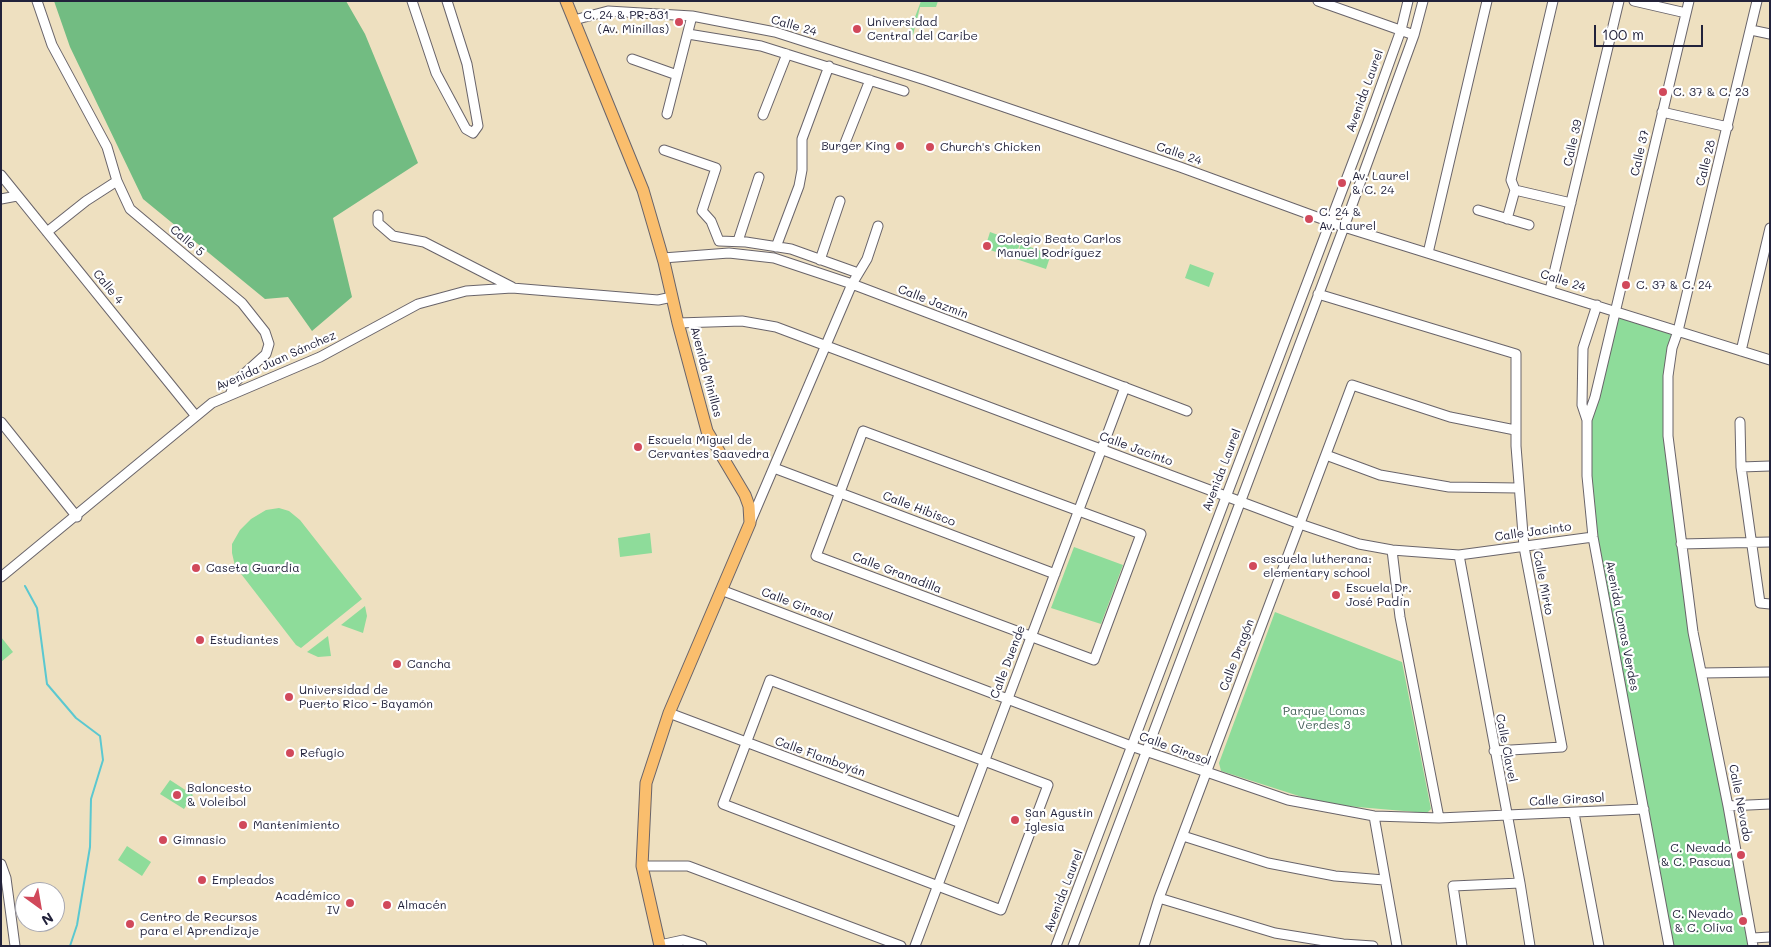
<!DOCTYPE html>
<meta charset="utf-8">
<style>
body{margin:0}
#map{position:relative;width:1771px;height:947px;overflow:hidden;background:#eee0c0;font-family:Mali,sans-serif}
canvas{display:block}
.frame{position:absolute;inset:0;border:2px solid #22223b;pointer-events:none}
.north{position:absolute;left:15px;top:882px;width:50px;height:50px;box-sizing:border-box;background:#fff;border:1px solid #a7a7b1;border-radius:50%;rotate:148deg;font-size:14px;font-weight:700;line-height:20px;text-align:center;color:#22223b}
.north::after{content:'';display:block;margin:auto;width:18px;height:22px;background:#d1495b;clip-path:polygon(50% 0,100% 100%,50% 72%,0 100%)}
.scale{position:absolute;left:1594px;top:25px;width:109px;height:22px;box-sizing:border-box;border:2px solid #22223b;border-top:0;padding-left:6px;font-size:15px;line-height:18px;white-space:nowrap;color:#22223b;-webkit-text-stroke:4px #fff;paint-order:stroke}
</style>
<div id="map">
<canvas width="1771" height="947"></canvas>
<div class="frame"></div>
<div class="north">N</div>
<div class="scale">100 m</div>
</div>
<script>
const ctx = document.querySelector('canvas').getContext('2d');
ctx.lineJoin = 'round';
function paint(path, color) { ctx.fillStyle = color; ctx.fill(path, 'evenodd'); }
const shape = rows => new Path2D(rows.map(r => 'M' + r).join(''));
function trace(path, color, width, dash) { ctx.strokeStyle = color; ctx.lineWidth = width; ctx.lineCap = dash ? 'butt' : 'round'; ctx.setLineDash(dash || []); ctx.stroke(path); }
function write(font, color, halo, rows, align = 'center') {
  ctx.font = font + ' Mali,sans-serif'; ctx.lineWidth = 4.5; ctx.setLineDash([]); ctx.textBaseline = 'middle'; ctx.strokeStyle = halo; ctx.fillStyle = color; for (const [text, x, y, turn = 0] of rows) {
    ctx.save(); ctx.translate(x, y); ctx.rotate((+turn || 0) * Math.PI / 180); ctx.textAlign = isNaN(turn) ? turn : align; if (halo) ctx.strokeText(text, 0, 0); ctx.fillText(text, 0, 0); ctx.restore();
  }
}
const green = shape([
 [921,1,938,1,936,7,920,7,913,35,909,33],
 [990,232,1020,243,1015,259,985,248],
 [1021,244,1051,254,1046,269,1016,259],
 [1190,264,1214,273,1209,287,1185,278],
 [1615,311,1678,331,1672,348,1668,436,1681,544,1753,946,1669,946,1593,537,1587,420],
 [279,508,289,511,300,520,362,599,301,648,296,645,235,566,232,553,232,544,240,530,251,519,266,510],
 [650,533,652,553,620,557,618,538],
 [1074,547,1123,565,1101,624,1051,608],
 [365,606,367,616,363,633,341,625],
 [1275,612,1402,662,1431,809,1427,813,1346,806,1305,798,1221,771,1219,763],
 [328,636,331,656,318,657,307,652],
 [1,637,13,652,1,662],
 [170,780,193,795,184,809,160,794],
 [127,846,151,862,142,876,118,860]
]);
const forest = shape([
 [54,1,346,1,365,34,418,163,333,218,352,297,312,331,288,297,265,299,143,199,70,47]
]);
const stream = shape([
 [25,586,37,608,47,684,76,718,100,736,103,760,91,799,90,847,77,925,70,946]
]);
const minor = shape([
 [37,1,52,45,107,147,117,181,130,209,242,303,265,332,269,344,266,354,235,382,230,395],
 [412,1,436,73,466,129,473,133,478,126,467,64,447,1],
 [1318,1,1414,35],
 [1553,1,1511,180,1515,190,1571,203],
 [1634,1,1686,13],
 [574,20,608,11,692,16,775,32,925,80,1180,167,1344,227,1770,360],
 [1751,30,1770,34],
 [688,34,761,46,904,91],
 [632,59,677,75],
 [1662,112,1728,127],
 [667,114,692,16],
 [763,115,787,54],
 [845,143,870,80],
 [664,150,716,168,702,211,711,221,719,241,746,242,791,249,858,273],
 [1,175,195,415],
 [1,199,17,196],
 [1478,210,1529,225],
 [378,215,378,223,393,236,424,242,512,287],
 [1507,219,1515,190],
 [47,232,86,201,117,181],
 [738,241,759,177],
 [776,247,799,186,802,170,802,139,829,66],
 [1428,253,1487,1],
 [663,258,729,253,774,258,852,284,1187,411],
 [820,260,840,201],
 [1550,290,1619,1],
 [1318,294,1516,354,1516,446,1524,547,1562,747,1494,751],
 [678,323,742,321,776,327,1300,524,1359,544,1392,550,1459,555,1593,537],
 [1741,351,1770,228],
 [1587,420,1582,405,1583,348,1597,305],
 [1,422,77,517],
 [1740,422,1741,467,1760,603,1770,604],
 [863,431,1141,534,1094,660,816,556,863,431],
 [1326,455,1380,475,1449,487,1518,488],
 [1741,467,1770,466],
 [774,468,1055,574],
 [750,523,852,284,867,259,878,226],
 [1681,544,1770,542],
 [1392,550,1400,617,1439,818],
 [1459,555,1520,883,1530,946],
 [1,577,212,403,320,357,418,304,466,291,512,288,658,300,672,297],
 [721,590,1131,746,1288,800,1374,816,1439,818,1644,809],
 [1702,673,1770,672],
 [770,680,1048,785,1001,910,723,804,770,680],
 [669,713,961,823],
 [1728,806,1770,804],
 [1574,813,1599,946],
 [1374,816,1397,946],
 [1183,836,1268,863,1335,876,1384,880],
 [1,864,6,878,15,946],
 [642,866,688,866,901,946],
 [1159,898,1275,933,1343,944,1373,946],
 [1753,938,1770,937],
 [660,945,683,940,702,946],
 [915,946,1125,387],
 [1056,946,1368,122,1401,30,1408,1],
 [1073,946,1344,227,1414,35,1423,1],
 [1144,946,1159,898,1352,385,1450,417,1515,430],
 [1462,946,1453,886,1520,883],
 [1669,946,1593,537,1587,476,1587,420,1595,397,1689,1],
 [1753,946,1728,806,1693,632,1668,436,1668,376,1672,348,1678,331,1757,1]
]);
const major = shape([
 [566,1,643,190,664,262,678,323,707,431,745,495,749,506,750,523,669,713,646,783,642,866,660,946]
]);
const markers = [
 [679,22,5,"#d1495b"],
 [857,29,5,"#d1495b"],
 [1663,92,5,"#d1495b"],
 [900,146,5,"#d1495b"],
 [930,147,5,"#d1495b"],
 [1342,183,5,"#d1495b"],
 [1309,219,5,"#d1495b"],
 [987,246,5,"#d1495b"],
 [1626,285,5,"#d1495b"],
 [638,447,5,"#d1495b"],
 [1253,566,5,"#d1495b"],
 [196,568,5,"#d1495b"],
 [1336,595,5,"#d1495b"],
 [200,640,5,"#d1495b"],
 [397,664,5,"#d1495b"],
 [289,697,5,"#d1495b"],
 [290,753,5,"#d1495b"],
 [177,795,5,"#d1495b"],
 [1015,820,5,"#d1495b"],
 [243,825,5,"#d1495b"],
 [163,840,5,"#d1495b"],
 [1741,855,5,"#d1495b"],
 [202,880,5,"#d1495b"],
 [350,903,5,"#d1495b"],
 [387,905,5,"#d1495b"],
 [1743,921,5,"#d1495b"],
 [130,924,5,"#d1495b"]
];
const poiNames = [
 ["C. 24 & PR-831",669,15,"right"],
 ["(Av. Minillas)",669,29,"right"],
 ["Universidad",867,22],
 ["Central del Caribe",867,36],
 ["C. 37 & C. 23",1673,92],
 ["Burger King",890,146,"right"],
 ["Church's Chicken",940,147],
 ["Av. Laurel",1352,176],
 ["& C. 24",1352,190],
 ["C. 24 &",1319,212],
 ["Av. Laurel",1319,226],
 ["Colegio Beato Carlos",997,239],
 ["Manuel Rodríguez",997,253],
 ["C. 37 & C. 24",1636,285],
 ["Escuela Miguel de",648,440],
 ["Cervantes Saavedra",648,454],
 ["escuela lutherana:",1263,559],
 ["elementary school",1263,573],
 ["Caseta Guardia",206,568],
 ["Escuela Dr.",1346,588],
 ["José Padín",1346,602],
 ["Estudiantes",210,640],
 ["Cancha",407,664],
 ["Universidad de",299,690],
 ["Puerto Rico - Bayamón",299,704],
 ["Refugio",300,753],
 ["Baloncesto",187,788],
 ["& Voleibol",187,802],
 ["San Agustin",1025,813],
 ["Iglesia",1025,827],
 ["Mantenimiento",253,825],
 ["Gimnasio",173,840],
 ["C. Nevado",1731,848,"right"],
 ["& C. Pascua",1731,862,"right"],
 ["Empleados",212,880],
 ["Académico",340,896,"right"],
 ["IV",340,910,"right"],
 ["Almacén",397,905],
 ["C. Nevado",1733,914,"right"],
 ["& C. Oliva",1733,928,"right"],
 ["Centro de Recursos",140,917],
 ["para el Aprendizaje",140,931]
];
const streetNames = [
 ["Calle 24",794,26,16],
 ["Avenida Laurel",1365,91,-70],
 ["Calle 39",1573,143,-77],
 ["Calle 37",1640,153,-77],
 ["Calle 24",1179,154,19],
 ["Calle 28",1706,163,-76],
 ["Calle 5",187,241,40],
 ["Calle 24",1563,281,18],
 ["Calle 4",108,287,51],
 ["Calle Jazmín",933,302,21],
 ["Avenida Juan Sánchez",276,361,-24],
 ["Avenida Minillas",706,372,75],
 ["Calle Jacinto",1136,449,20],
 ["Avenida Laurel",1222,470,-69],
 ["Calle Hibisco",919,509,21],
 ["Calle Jacinto",1533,532,-8],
 ["Calle Granadilla",897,573,21],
 ["Calle Mirto",1543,583,79],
 ["Calle Girasol",797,605,21],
 ["Avenida Lomas Verdes",1622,626,79],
 ["Calle Dragón",1237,655,-69],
 ["Calle Duende",1008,662,-69],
 ["Calle Clavel",1506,748,79],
 ["Calle Girasol",1175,749,20],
 ["Calle Flamboyán",820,757,20],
 ["Calle Girasol",1567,800,-3],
 ["Calle Nevado",1740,803,79],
 ["Avenida Laurel",1064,891,-69]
];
const parkNames = [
 ["Parque Lomas",1324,711],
 ["Verdes 3",1324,725]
];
paint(green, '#8edc9a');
paint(forest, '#72bc82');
trace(stream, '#5bc8d0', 2);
trace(minor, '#69646a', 11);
trace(major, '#69646a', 13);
trace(minor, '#fff', 9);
trace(major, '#fabe6d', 11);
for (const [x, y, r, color] of markers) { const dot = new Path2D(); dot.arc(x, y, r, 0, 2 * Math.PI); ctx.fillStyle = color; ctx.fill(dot); trace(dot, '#fff', 2); }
write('12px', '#22223b', '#fff', poiNames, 'left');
write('12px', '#22223b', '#fff', streetNames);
write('12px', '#48635c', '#fff', parkNames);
</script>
